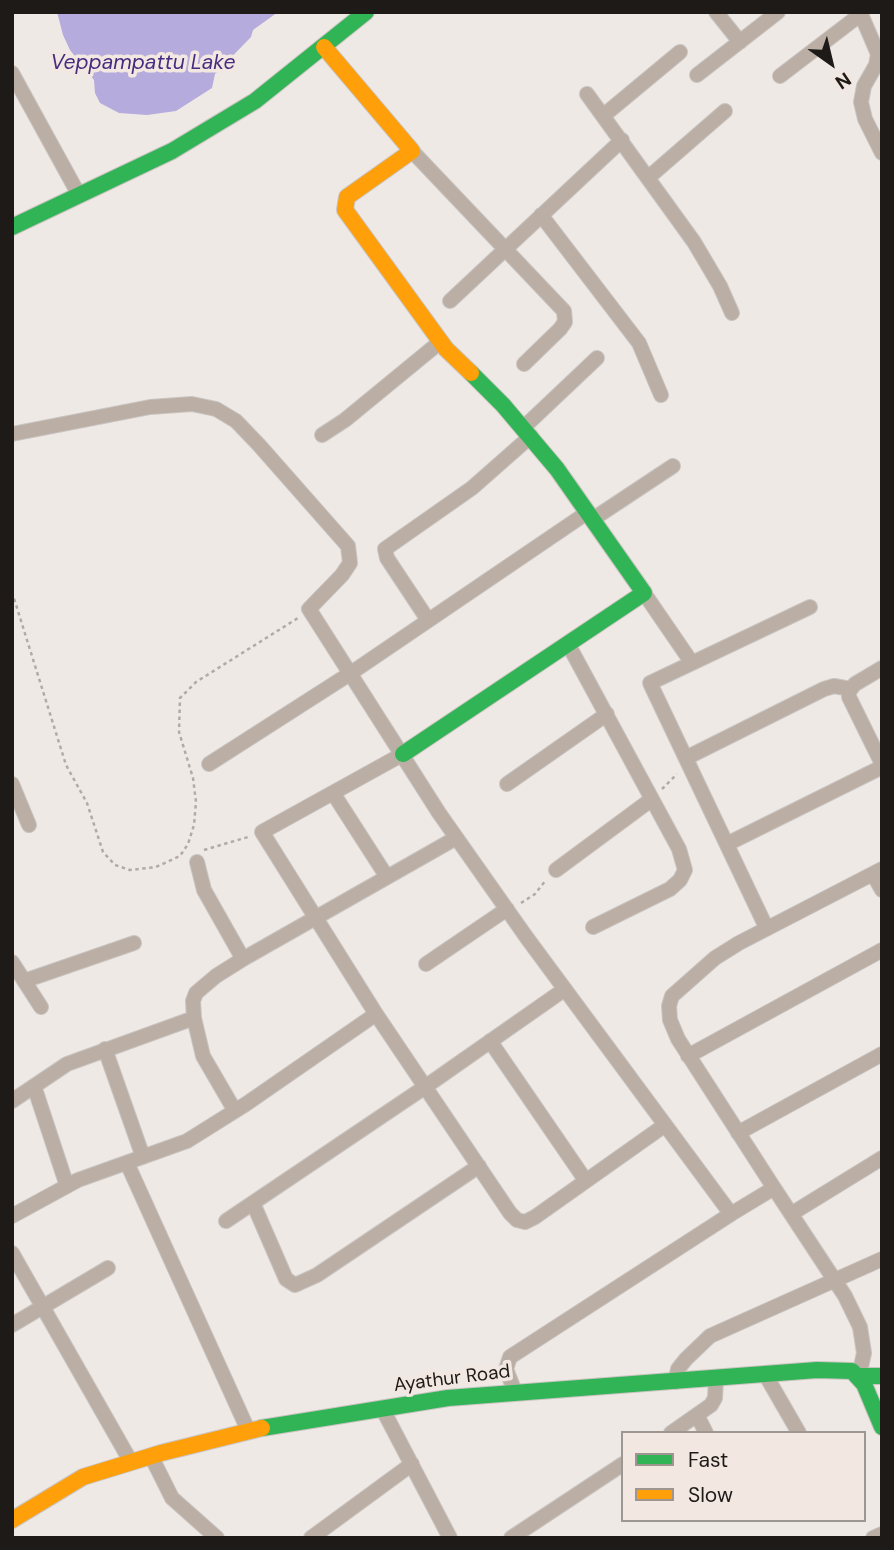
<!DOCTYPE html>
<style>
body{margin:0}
#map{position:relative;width:894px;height:1550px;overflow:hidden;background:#efe9e5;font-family:"DM Sans",sans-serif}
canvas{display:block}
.frame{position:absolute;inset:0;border:14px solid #1e1a18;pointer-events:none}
.legend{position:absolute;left:621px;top:1431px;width:245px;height:91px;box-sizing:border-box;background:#f3e8e1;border:2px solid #9e9691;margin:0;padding:9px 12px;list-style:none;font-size:21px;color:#1e1a18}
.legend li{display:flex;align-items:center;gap:14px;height:35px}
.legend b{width:35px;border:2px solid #9e9691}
.north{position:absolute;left:796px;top:28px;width:70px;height:70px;-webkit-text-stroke:5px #f3e8e1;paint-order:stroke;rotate:146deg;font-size:19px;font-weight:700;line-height:28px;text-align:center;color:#1e1a18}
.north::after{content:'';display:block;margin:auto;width:24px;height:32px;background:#1e1a18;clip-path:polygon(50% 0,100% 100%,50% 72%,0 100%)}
</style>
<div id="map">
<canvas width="894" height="1550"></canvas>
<div class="frame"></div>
<ul class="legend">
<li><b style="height:9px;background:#30b455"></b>Fast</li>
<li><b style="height:9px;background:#ff9f0a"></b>Slow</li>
</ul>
<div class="north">N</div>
</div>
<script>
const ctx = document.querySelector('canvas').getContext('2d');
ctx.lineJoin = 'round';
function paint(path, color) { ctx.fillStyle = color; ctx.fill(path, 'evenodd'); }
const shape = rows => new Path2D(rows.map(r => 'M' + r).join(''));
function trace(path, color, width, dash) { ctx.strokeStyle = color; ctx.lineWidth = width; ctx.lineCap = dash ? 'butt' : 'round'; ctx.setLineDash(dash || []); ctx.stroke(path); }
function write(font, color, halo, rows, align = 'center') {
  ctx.font = font + ' "DM Sans",sans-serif'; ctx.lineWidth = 7; ctx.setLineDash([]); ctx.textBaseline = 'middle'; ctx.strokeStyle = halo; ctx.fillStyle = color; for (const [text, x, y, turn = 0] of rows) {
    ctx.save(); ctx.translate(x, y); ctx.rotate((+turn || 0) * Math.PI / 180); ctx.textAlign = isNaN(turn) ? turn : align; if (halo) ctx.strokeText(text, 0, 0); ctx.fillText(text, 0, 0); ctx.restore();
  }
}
const water = shape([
 [57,12,278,12,253,30,251,37,215,74,212,88,176,111,147,115,119,113,100,103,95,93,94,80,70,50,63,35]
]);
const path = shape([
 [12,592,66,765,87,803,103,852,115,865,130,870,156,867,180,856,188,844,194,825,196,802,193,778,179,732,180,698,196,682,298,618],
 [662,789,677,774],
 [204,850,248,837],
 [521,903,535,894,546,880]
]);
const street = shape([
 [716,12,740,42],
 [860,12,878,54,876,65,864,86,861,102,865,119,882,153],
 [12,73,79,195],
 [697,75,778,12],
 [780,76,861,14],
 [587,94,694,242,720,286,732,313],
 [603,116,680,52],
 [412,151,564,311,565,322,560,329,524,364],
 [649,177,725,111],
 [541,215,639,343,661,395],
 [450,301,622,140],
 [523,428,597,358],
 [12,434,150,407,192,404,216,409,236,421,259,445,348,546,350,563,342,575,309,609,439,813,527,938,731,1214,774,1188,845,1296,860,1327,864,1353,859,1376],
 [322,435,345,420,440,342],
 [593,519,673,466],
 [644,593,692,663],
 [428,620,387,558,385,549,472,488,531,436],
 [568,644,679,849,685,870,680,880,670,889,593,927],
 [882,668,855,684,849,691,849,697,882,764],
 [403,754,262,832,376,1014,510,1213,517,1220,525,1222,535,1217,665,1125],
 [686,758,824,689,834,686,851,689],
 [209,764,351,673,588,512],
 [12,784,29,825],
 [507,784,607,714],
 [333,793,387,877],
 [727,844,882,767],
 [197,862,204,890,243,959],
 [556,870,652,799],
 [873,874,882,890],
 [766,927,650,683,810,607],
 [12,962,41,1007],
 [426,964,507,909],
 [24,981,134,943],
 [490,1041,586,1181],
 [105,1049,143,1157],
 [688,1056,882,950],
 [34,1086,67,1186],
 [12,1101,67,1064,194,1018],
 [235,1111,203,1056,194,1018,193,1001,196,993,216,976,243,959,456,838],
 [738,1133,882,1054],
 [127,1163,248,1430],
 [774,1188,678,1039,670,1020,669,1006,672,996,715,958,739,943,882,869],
 [253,1203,286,1279,295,1285,317,1275,479,1166],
 [791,1214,882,1158],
 [12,1216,78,1180,187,1141,246,1104,376,1014],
 [226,1221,425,1087,565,989],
 [12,1253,131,1462],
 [12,1325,108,1268],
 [765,1374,799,1433],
 [675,1382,678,1369,686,1359,710,1336,882,1259],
 [515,1392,506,1369,510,1357,731,1214],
 [382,1408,450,1538],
 [697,1415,706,1433],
 [671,1433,711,1405,715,1398,716,1379],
 [151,1456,172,1498,217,1538],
 [311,1538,412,1464],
 [511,1538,623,1464],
 [873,1538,882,1534]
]);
const fast = shape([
 [12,227,172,151,255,101,366,12],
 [403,754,644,593,557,469,503,405,471,373],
 [859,1376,882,1376],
 [262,1428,448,1398,817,1370,852,1371,864,1384,882,1427]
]);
const slow = shape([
 [324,47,412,151,347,197,345,210,446,349,471,373],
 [12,1520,83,1477,161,1453,262,1428]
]);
const streetNames = [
 ["Ayathur Road",452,1379,-7]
];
const waterNames = [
 ["Veppampattu Lake",143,63]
];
paint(water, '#b6abdd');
trace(street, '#c9c4c1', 16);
trace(fast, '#c9c4c1', 18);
trace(slow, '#c9c4c1', 18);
trace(path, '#b4aaa4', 2.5, [3.5, 3.5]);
trace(street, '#baaea5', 14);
trace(fast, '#30b455', 16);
trace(slow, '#ff9f0a', 16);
write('19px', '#1e1a18', '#f3e8e1', streetNames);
write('italic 21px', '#442d81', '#f3e8e1', waterNames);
</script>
